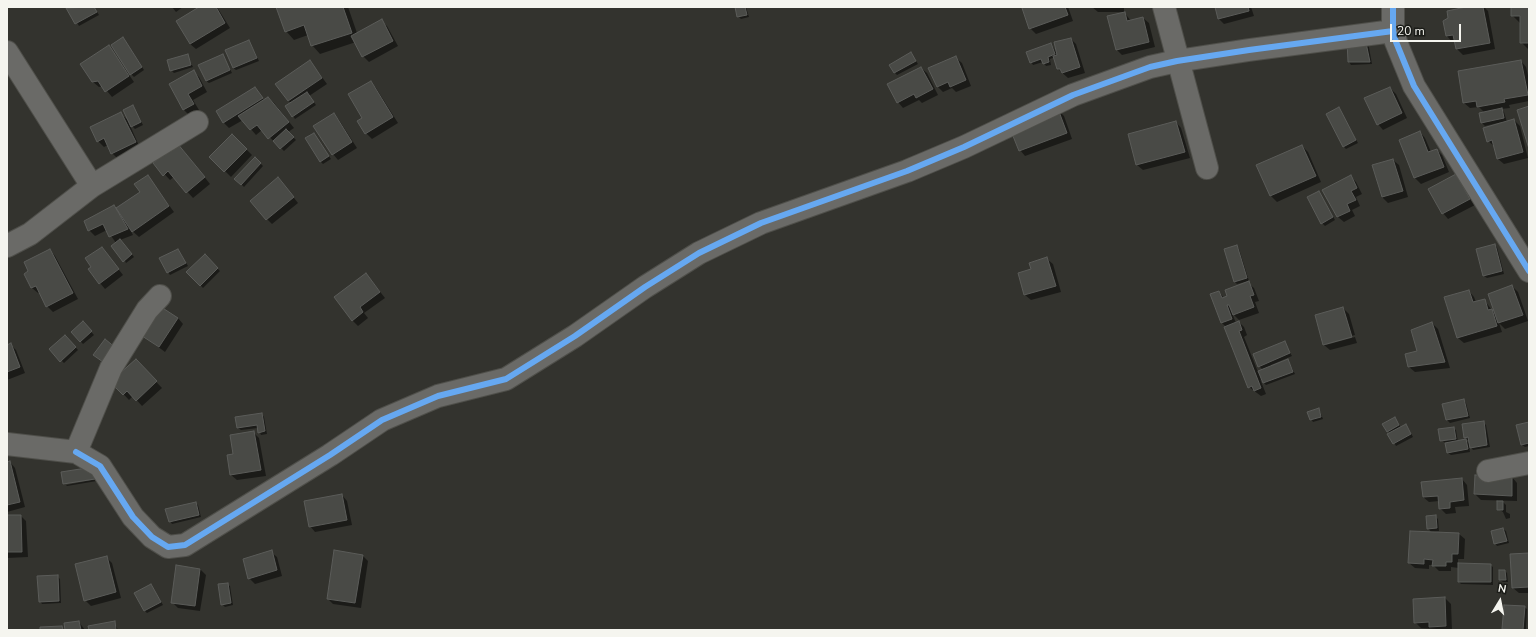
<!DOCTYPE html>
<style>
body{margin:0}
#map{position:relative;width:1536px;height:637px;overflow:hidden;background:#33332e;font-family:"Nunito Sans",sans-serif}
canvas{display:block}
.frame{position:absolute;inset:0;border:8px solid #f5f5ef;pointer-events:none}
.north{position:absolute;left:1480px;top:581px;width:40px;height:40px;-webkit-text-stroke:3px #1b1c18;paint-order:stroke;rotate:10deg;font-size:11px;font-weight:700;line-height:16px;text-align:center;color:#f5f5ef}
.north::after{content:'';display:block;margin:auto;width:14px;height:18px;background:#f5f5ef;clip-path:polygon(50% 0,100% 100%,50% 72%,0 100%)}
.scale{position:absolute;left:1390px;top:24px;width:71px;height:18px;box-sizing:border-box;border:2px solid #f5f5ef;border-top:0;padding-left:5px;font-size:12px;line-height:14px;white-space:nowrap;color:#f5f5ef;-webkit-text-stroke:3px #1b1c18;paint-order:stroke}
</style>
<div id="map">
<canvas width="1536" height="637"></canvas>
<div class="frame"></div>
<div class="north">N</div>
<div class="scale">20 m</div>
</div>
<script>
const ctx = document.querySelector('canvas').getContext('2d');
ctx.lineJoin = 'round';
function paint(path, color) { ctx.fillStyle = color; ctx.fill(path, 'evenodd'); }
const shape = rows => new Path2D(rows.map(r => 'M' + r).join(''));
function trace(path, color, width, dash) { ctx.strokeStyle = color; ctx.lineWidth = width; ctx.lineCap = dash ? 'butt' : 'round'; ctx.setLineDash(dash || []); ctx.stroke(path); }
const shadow = shape([
 [69,7,94,7,99,15,79,26,68,8],
 [172,7,183,7,176,12],
 [201,7,217,7,230,28,196,49,190,44],
 [277,7,348,7,357,33,381,21,387,26,398,46,369,62,363,56,356,42,320,54,312,45,308,35,294,40,286,31],
 [736,7,746,7,749,17,741,19,738,16],
 [1028,7,1068,7,1073,21,1036,34,1030,28],
 [1092,7,1124,7,1124,12,1131,21,1143,18,1149,23,1155,47,1122,55,1117,50,1123,12,1098,12],
 [1216,7,1251,7,1254,16,1224,24,1218,18],
 [1472,7,1484,7,1488,11,1495,49,1463,55,1457,49,1456,41,1452,42,1447,36],
 [1512,7,1529,7,1529,50,1521,42,1521,24,1512,15],
 [1071,39,1076,44,1085,73,1068,78,1058,69,1055,57,1050,59,1051,65,1046,66,1043,62,1033,65,1031,62,1051,44,1056,52],
 [125,41,144,70,134,77,131,74],
 [249,41,259,61,236,70,233,68],
 [1348,41,1368,42,1372,64,1351,65,1349,62],
 [109,46,134,82,112,97,103,86,99,87,93,82],
 [911,54,918,64,897,75,895,73],
 [187,55,193,67,174,73,171,70],
 [223,55,232,73,209,83,206,81],
 [956,58,962,63,971,86,956,92,952,88,943,92,937,86],
 [310,61,327,84,309,96,316,105,295,119,293,116,291,103,288,101],
 [1521,61,1526,67,1529,80,1529,101,1509,105,1510,108,1501,109,1504,112,1507,122,1514,120,1520,126,1528,158,1504,164,1498,159,1494,146,1488,141,1502,122,1485,126,1482,123,1480,114,1485,113,1479,107,1470,108,1464,103],
 [921,68,927,73,938,95,922,103,919,100,903,108,898,102],
 [194,72,199,77,207,92,193,100,199,110,189,115,184,110],
 [371,82,376,88,398,123,372,139,366,133,364,118],
 [255,88,264,100,268,98,274,103,294,128,288,132,296,140,284,151,262,130,256,135,243,120,229,128,224,123],
 [1390,88,1396,94,1407,118,1383,130,1378,124],
 [132,106,143,125,135,129,129,123,140,148,118,159,112,153,108,145,104,147,98,141,121,114,130,122],
 [1338,108,1358,143,1346,149,1344,147],
 [1058,110,1064,116,1072,139,1025,156,1020,150],
 [334,114,339,120,357,148,338,160,333,154],
 [1176,122,1181,128,1190,158,1143,170,1137,165,1129,135],
 [1420,132,1425,138,1431,152,1437,150,1442,155,1449,172,1421,184,1415,178,1400,140],
 [314,134,331,159,323,164,320,161],
 [232,135,252,155,231,177,211,157],
 [1302,146,1308,152,1321,182,1277,202,1271,196,1258,165],
 [183,150,210,184,193,198,174,177,170,180,154,163],
 [255,158,263,166,244,187,236,179],
 [1393,160,1399,165,1408,197,1388,203,1382,197,1373,165],
 [1456,175,1462,180,1475,205,1448,219,1443,213],
 [1350,176,1356,182,1362,194,1356,197,1360,206,1352,210,1355,216,1344,222,1338,217,1324,190],
 [148,177,174,212,139,237,130,229,133,235,120,240,134,257,126,263,116,243,107,230,95,236,89,230,114,206,117,209,141,192],
 [283,184,298,203,272,224,267,219],
 [1321,195,1335,220,1325,226,1322,223],
 [1494,245,1497,247,1504,274,1487,278,1484,276,1477,250],
 [1237,246,1239,249,1249,281,1237,284,1234,281],
 [102,248,123,275,105,289,100,283],
 [50,250,55,256,78,299,53,312,47,306,40,292,38,293,32,288,25,274],
 [178,250,188,266,170,275,168,272],
 [205,256,220,271,203,288,188,272],
 [1047,259,1053,264,1061,292,1031,300,1025,295,1032,270],
 [366,274,385,298,364,313,368,318,358,326,352,320],
 [1248,283,1254,288,1259,301,1255,302,1259,313,1239,320,1232,313,1236,323,1239,322,1244,327,1247,335,1244,337,1258,372,1263,370,1259,366,1284,343,1292,356,1271,365,1271,367,1288,360,1295,374,1266,385,1260,379,1266,394,1261,396,1249,387,1226,327,1222,323,1211,295,1219,292,1224,298],
 [1512,286,1518,292,1528,321,1505,329,1499,323,1502,332,1464,343,1458,338,1469,291,1474,297,1476,302,1484,300,1496,315],
 [1343,308,1349,314,1355,335,1326,343,1326,345,1355,337,1357,343,1330,350,1324,345],
 [178,318,183,324,165,352,141,334],
 [83,323,94,335,83,344,72,332],
 [1432,323,1438,329,1450,368,1415,372,1409,367],
 [65,336,78,350,64,363,50,349],
 [10,344,16,350,25,373,7,380,7,346],
 [141,366,162,388,142,406,133,396,129,400,112,382],
 [1464,400,1466,403,1470,418,1450,423,1447,420,1444,405],
 [1319,409,1323,419,1313,422,1311,419],
 [262,414,264,417,267,434,261,435,258,428,241,430,238,428],
 [1395,418,1401,428,1405,425,1408,428,1413,437,1396,446,1388,431],
 [1483,422,1486,425,1490,447,1473,450,1469,445,1470,452,1451,455,1448,453,1446,443,1441,440,1453,428,1456,430,1458,442,1467,440,1465,437],
 [1466,440,1469,440,1470,445],
 [1529,423,1529,446,1525,447,1522,445],
 [253,432,259,438,266,476,237,480,231,475,234,454],
 [10,462,15,468,25,507,7,512,7,463],
 [1512,477,1517,483,1517,501,1481,500,1475,494],
 [97,479,97,481,67,486,66,485],
 [1462,479,1467,485,1469,506,1455,507,1456,513,1446,514,1440,508,1439,501,1429,502,1423,497],
 [342,495,347,501,352,525,315,532,310,526],
 [1503,502,1506,505,1506,512,1510,514,1510,518,1506,519,1503,512,1498,509],
 [195,503,198,505,201,517,172,524,170,521],
 [7,516,21,516,26,521,28,557,7,558],
 [1435,516,1438,519,1439,531,1431,532,1428,528],
 [1503,529,1506,531,1509,543,1497,546,1495,543],
 [1410,532,1459,534,1465,539,1464,559,1458,559,1458,564,1490,565,1493,567,1493,585,1461,584,1459,582,1459,568,1451,567,1451,571,1439,571,1433,565,1429,565,1429,569,1415,568,1409,563],
 [271,552,277,557,282,576,255,584,249,578],
 [1529,554,1529,593,1519,593,1513,588],
 [362,555,368,561,361,608,333,604,328,599],
 [106,557,112,563,121,598,91,606,85,600],
 [177,566,200,569,206,575,200,611,178,608,172,602],
 [1505,571,1507,573,1508,582,1503,582,1500,580],
 [57,576,60,579,61,603,42,604,40,601],
 [227,584,230,586,233,605,225,607,222,604],
 [151,585,163,605,147,613,144,610],
 [1445,598,1451,604,1452,630,1421,628,1415,622],
 [1524,607,1527,609,1526,630,1505,630,1503,628],
 [79,622,85,630,66,630],
 [114,622,118,630,90,630]
]);
const building = shape([
 [94,7,97,12,75,24,66,8,94,7],
 [199,7,216,7,225,23,190,44,176,21,199,7],
 [276,7,343,7,352,33,311,46,304,25,285,32,276,7],
 [735,7,745,7,747,15,737,17,735,7],
 [1025,7,1065,7,1068,15,1029,29,1022,8,1025,7],
 [1215,7,1248,7,1249,11,1218,19,1215,7],
 [1466,7,1483,7,1490,43,1456,49,1453,35,1446,36,1443,21,1448,18,1447,11,1466,7],
 [1511,7,1529,7,1529,43,1520,43,1520,16,1511,16,1511,7],
 [1125,12,1127,21,1143,17,1149,42,1116,50,1107,16,1125,12],
 [382,19,393,41,362,57,351,36,382,19],
 [123,37,142,67,130,75,111,45,123,37],
 [1071,38,1080,67,1062,73,1060,69,1057,69,1053,56,1057,55,1054,42,1071,38],
 [1365,38,1370,62,1348,62,1347,41,1365,38],
 [249,40,257,58,233,68,225,50,249,40],
 [1051,43,1055,54,1048,57,1049,62,1043,64,1041,59,1030,63,1026,52,1051,43],
 [109,45,129,76,105,92,98,81,92,82,80,64,109,45],
 [911,52,916,61,894,73,889,65,911,52],
 [188,54,191,65,170,71,167,60,188,54],
 [223,54,230,70,206,81,198,65,223,54],
 [956,56,966,80,950,87,948,82,937,87,928,68,956,56],
 [310,60,322,78,288,101,275,84,310,60],
 [1521,60,1528,95,1504,99,1505,102,1477,107,1476,101,1463,103,1458,71,1521,60],
 [921,67,933,89,916,98,914,94,897,103,887,84,921,67],
 [194,70,202,86,188,94,194,104,183,110,169,84,194,70],
 [371,81,393,117,365,134,357,121,362,118,348,94,371,81],
 [255,87,263,98,223,123,216,111,255,87],
 [1390,87,1402,113,1377,125,1364,98,1390,87],
 [307,92,314,102,292,117,285,106,307,92],
 [268,97,289,122,268,139,257,125,250,130,238,116,268,97],
 [133,105,141,122,131,127,123,110,133,105],
 [1529,106,1529,149,1517,110,1529,106],
 [1339,107,1356,140,1343,147,1326,114,1339,107],
 [1502,108,1504,118,1481,123,1479,113,1502,108],
 [1058,109,1067,133,1019,151,1011,131,1058,109],
 [121,112,136,142,111,154,104,138,97,142,90,127,121,112],
 [334,113,352,142,332,155,313,126,334,113],
 [1514,119,1523,152,1497,159,1492,140,1487,142,1483,128,1514,119],
 [1176,121,1185,152,1136,165,1128,134,1176,121],
 [286,129,294,137,280,149,273,141,286,129],
 [1420,131,1428,152,1437,149,1444,167,1414,178,1399,140,1420,131],
 [314,133,329,156,320,162,305,138,314,133],
 [232,134,247,149,224,172,209,157,232,134],
 [177,143,205,177,186,193,168,171,163,176,153,163,177,143],
 [1302,145,1316,176,1270,196,1256,165,1302,145],
 [255,157,261,163,241,185,234,179,255,157],
 [1393,159,1403,191,1382,197,1372,165,1393,159],
 [1456,174,1470,199,1442,214,1428,189,1456,174],
 [148,175,169,206,132,232,116,208,140,192,134,184,148,175],
 [1351,175,1357,188,1351,191,1356,200,1347,204,1350,211,1337,217,1322,190,1351,175],
 [278,177,294,197,266,220,250,201,278,177],
 [1319,191,1333,217,1321,224,1307,197,1319,191],
 [114,205,128,229,109,237,103,224,88,231,84,221,114,205],
 [120,239,132,254,123,262,111,246,120,239],
 [1495,244,1502,271,1483,276,1476,249,1495,244],
 [1237,245,1247,278,1234,282,1224,249,1237,245],
 [102,247,119,269,99,284,88,269,91,267,85,258,102,247],
 [50,249,73,293,46,307,36,286,31,288,24,274,28,271,24,262,50,249],
 [178,249,186,263,167,273,159,258,178,249],
 [205,254,218,268,200,286,186,272,205,254],
 [1047,257,1056,286,1024,295,1018,273,1031,269,1029,263,1047,257],
 [366,273,380,292,360,307,363,312,352,321,334,297,366,273],
 [1249,281,1254,295,1250,296,1254,307,1233,315,1229,305,1227,305,1232,319,1221,323,1210,294,1219,291,1222,298,1227,296,1225,290,1249,281],
 [1512,285,1523,315,1498,323,1488,294,1512,285],
 [1469,290,1473,302,1485,299,1488,310,1492,309,1497,326,1457,338,1444,297,1469,290],
 [158,305,178,318,159,347,139,334,158,305],
 [1343,307,1352,337,1323,345,1315,315,1343,307],
 [83,321,92,331,80,342,71,332,83,321],
 [1239,321,1242,330,1239,331,1261,388,1254,391,1252,386,1248,388,1224,327,1239,321],
 [1432,322,1445,362,1408,367,1405,354,1417,351,1411,330,1432,322],
 [65,335,76,347,60,362,49,349,65,335],
 [105,339,117,349,106,364,93,355,105,339],
 [1285,341,1290,353,1258,367,1253,354,1285,341],
 [11,343,20,367,7,372,7,345,11,343],
 [136,359,157,381,136,401,127,391,123,395,110,382,136,359],
 [1288,359,1293,372,1263,383,1258,371,1288,359],
 [1464,399,1468,416,1446,420,1442,404,1464,399],
 [1319,408,1321,417,1310,420,1307,412,1319,408],
 [262,413,265,431,258,433,257,425,237,428,235,417,262,413],
 [1395,417,1399,425,1387,432,1382,424,1395,417],
 [1484,421,1487,445,1470,448,1468,437,1464,438,1462,424,1484,421],
 [1529,422,1529,443,1521,445,1516,425,1529,422],
 [1406,424,1411,434,1393,444,1387,434,1406,424],
 [1454,427,1456,439,1440,441,1438,429,1454,427],
 [254,431,261,470,230,475,227,455,233,454,230,435,254,431],
 [1466,439,1468,449,1447,453,1445,443,1466,439],
 [10,461,20,502,7,505,7,462,10,461],
 [93,467,95,479,63,484,61,472,93,467],
 [1475,475,1512,476,1512,496,1474,494,1475,475],
 [1462,478,1464,500,1450,502,1450,508,1439,509,1438,496,1423,497,1421,482,1462,478],
 [342,494,347,520,309,527,304,501,342,494],
 [1497,501,1503,501,1503,510,1497,510,1497,501],
 [196,502,199,515,169,522,165,509,196,502],
 [7,515,21,515,22,552,7,552,7,515],
 [1436,515,1437,528,1427,529,1426,516,1436,515],
 [1503,528,1507,541,1494,544,1491,531,1503,528],
 [1410,531,1459,533,1458,554,1452,554,1452,562,1446,562,1446,566,1432,566,1433,560,1424,559,1424,564,1408,563,1410,531],
 [272,550,277,570,248,579,243,559,272,550],
 [334,550,363,555,355,603,327,599,334,550],
 [1529,553,1529,587,1512,588,1510,554,1529,553],
 [107,556,116,592,84,601,75,564,107,556],
 [1458,563,1491,564,1491,582,1458,582,1458,563],
 [176,565,200,569,195,606,171,603,176,565],
 [1499,570,1505,570,1506,580,1499,580,1499,570],
 [58,575,59,601,39,602,37,576,58,575],
 [228,583,231,603,221,605,218,584,228,583],
 [151,584,161,602,144,611,134,593,151,584],
 [1445,597,1446,626,1429,627,1429,622,1414,623,1413,599,1445,597],
 [1504,605,1525,606,1523,630,1502,629,1504,605],
 [79,621,81,630,65,630,64,623,79,621],
 [115,621,116,630,89,630,88,626,115,621],
 [62,626,63,630,40,630,40,627,62,626]
]);
const street = shape([
 [1164,7,1207,168],
 [1393,7,1393,31,1396,42,1414,86,1529,271],
 [7,52,92,186,30,234,7,246],
 [92,186,197,122],
 [7,444,76,452,111,368,147,310,160,296],
 [76,452,100,466,133,517,152,537,168,547,185,545,330,455,382,420,438,396,506,379,575,336,645,287,699,253,761,223,907,171,964,147,1073,95,1150,67,1177,61,1249,50,1393,31],
 [1488,471,1529,463]
]);
const cycleway = shape([
 [1393,7,1393,31,1396,42,1414,86,1529,271],
 [76,452,100,466,133,517,152,537,168,547,185,545,330,455,382,420,438,396,506,379,575,336,645,287,699,253,761,223,907,171,964,147,1073,95,1150,67,1177,61,1249,50,1393,31]
]);
paint(shadow, '#0007');
paint(building, '#494a46');
trace(building, '#5b5c59', 1);
trace(street, '#4f4f4a', 24);
trace(street, '#6a6a67', 22);
trace(cycleway, '#66a8f1', 6);
</script>
